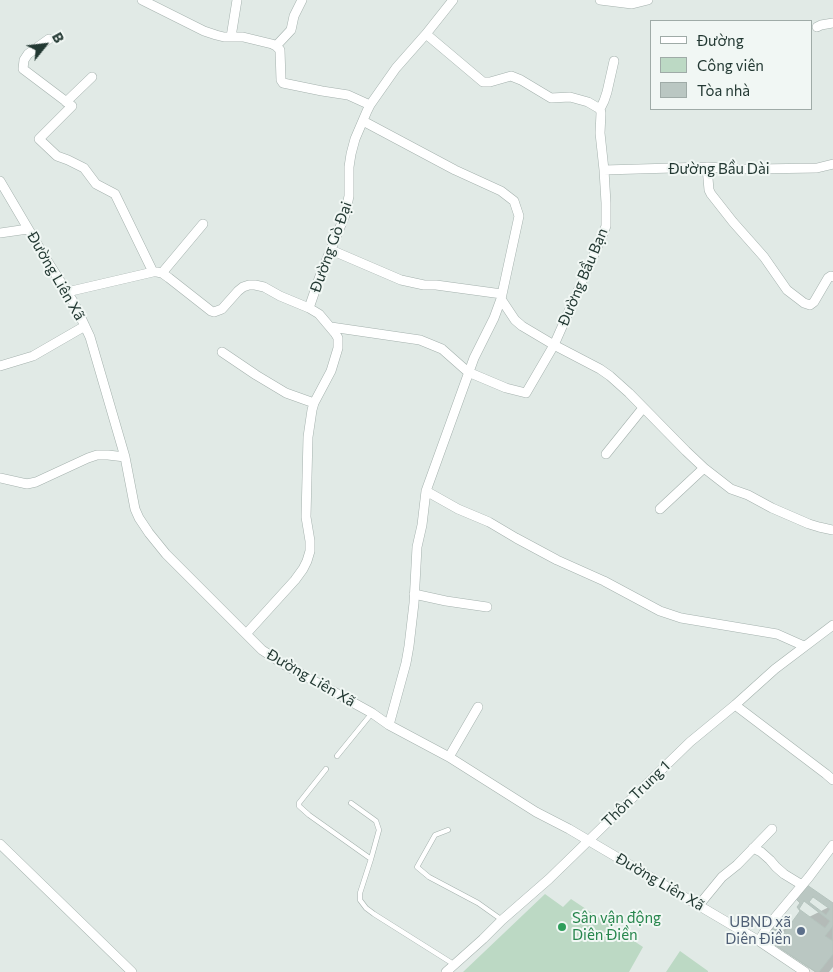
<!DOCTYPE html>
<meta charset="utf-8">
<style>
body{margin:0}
#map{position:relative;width:833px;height:972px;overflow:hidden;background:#e1eae6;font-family:Commissioner,sans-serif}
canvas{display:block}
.legend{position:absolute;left:650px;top:20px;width:162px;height:90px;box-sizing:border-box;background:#f1f7f4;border:1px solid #9faba7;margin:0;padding:6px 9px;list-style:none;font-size:15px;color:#233933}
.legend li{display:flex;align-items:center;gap:10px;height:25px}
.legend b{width:25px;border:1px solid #9faba7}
.north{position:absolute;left:20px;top:20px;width:50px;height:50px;-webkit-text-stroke:4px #f1f7f4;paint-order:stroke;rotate:61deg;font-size:14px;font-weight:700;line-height:20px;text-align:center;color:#233933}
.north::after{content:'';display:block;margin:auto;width:18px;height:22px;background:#233933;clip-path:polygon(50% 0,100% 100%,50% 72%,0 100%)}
</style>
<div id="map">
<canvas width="833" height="972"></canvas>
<ul class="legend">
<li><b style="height:6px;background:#fff"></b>Đường</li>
<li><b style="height:14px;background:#bcd9c4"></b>Công viên</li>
<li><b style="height:14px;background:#bac7c2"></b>Tòa nhà</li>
</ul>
<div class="north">B</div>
</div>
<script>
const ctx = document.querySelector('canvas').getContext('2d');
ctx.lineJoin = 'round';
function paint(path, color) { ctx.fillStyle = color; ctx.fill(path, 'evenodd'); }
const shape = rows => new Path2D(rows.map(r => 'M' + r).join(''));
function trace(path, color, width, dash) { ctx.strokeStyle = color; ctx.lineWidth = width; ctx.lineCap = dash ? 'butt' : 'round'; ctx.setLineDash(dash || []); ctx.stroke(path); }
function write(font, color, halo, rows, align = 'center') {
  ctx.font = font + ' Commissioner,sans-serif'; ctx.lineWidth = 4; ctx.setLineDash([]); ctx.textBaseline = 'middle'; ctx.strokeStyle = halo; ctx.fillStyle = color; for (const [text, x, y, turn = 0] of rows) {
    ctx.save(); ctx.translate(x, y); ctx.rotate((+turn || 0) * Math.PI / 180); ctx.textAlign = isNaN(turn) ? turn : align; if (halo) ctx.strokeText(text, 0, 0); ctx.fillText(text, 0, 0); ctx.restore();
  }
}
const green = shape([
 [545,894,563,907,571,899,643,947,629,972,463,972],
 [680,951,708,971,708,972,666,972]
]);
const shadow = shape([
 [833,905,833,967,829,972,815,972,773,944,767,938]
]);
const building = shape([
 [807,885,833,903,833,954,819,972,816,972,765,938,773,924,807,885],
 [813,897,830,909,826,915,809,902,813,897],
 [796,899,800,903,797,907,800,911,784,933,774,925,796,899],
 [804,901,830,921,825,928,799,909,804,901],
 [833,926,833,941,825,936,833,926],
 [775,930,782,936,777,943,769,938,775,930]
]);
const lane = shape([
 [337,756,372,713],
 [326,769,299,803,299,806,309,815,371,859,360,893,360,900,366,908,374,914,455,965],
 [351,803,376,821,379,830,371,859],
 [448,830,435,835,417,867,429,877,478,903,502,920]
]);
const street = shape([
 [142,0,204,31,216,35,224,37,243,37,272,44,276,46,280,50,281,80,283,83,322,91,348,95,370,105],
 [600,0,632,4,648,0],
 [817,27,821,25,833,23],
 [231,37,237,0],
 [49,39,28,54,24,60,23,69,72,106,39,139,57,156,68,160,84,168,96,184,115,194,153,272],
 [276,46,291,30,294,16,302,0],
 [66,102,92,77],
 [600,109,604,101,607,92,614,61],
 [363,121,455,170,501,191,514,201,519,216,501,299,494,318,474,358,426,491,422,525,417,547,414,603,409,646,406,663,389,725],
 [707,167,709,190,711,194,733,222,764,257,787,290,804,303,810,305,814,302,828,278,831,276,833,277],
 [604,170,707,167,738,169,758,169,817,168,833,164],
 [0,181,46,259,74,303,90,337,125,457,135,509,139,518,149,533,166,554,262,650,285,665,372,713,389,725,449,757,536,812,569,829,759,941,805,972],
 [0,233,28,229],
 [331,250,401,280,424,285,436,285,502,294],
 [162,273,203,224],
 [67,292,153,272,157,272,162,273,169,278,211,311,214,312,222,309,238,291,243,287,249,285,255,285,264,287,280,296,309,308,319,314,335,333,338,338,338,348,331,371,314,403,312,410,308,437,306,517,310,541,310,551,307,561,303,569,295,580,246,634],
 [501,299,515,320,522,326,554,345,600,369,610,376,629,393,686,451,704,468,731,489,748,495,772,508,809,524,819,527,833,530],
 [309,308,320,276,345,215,349,196,349,167,351,154,355,139,367,111,370,105,396,68,426,34,453,0],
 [331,327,420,340,442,349,468,372,506,388,526,393,554,345,603,234,606,226,606,203,604,170,600,133,601,113,600,109,588,102,570,97,551,98,521,80,511,76,490,82,483,82,426,34],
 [222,352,256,375,286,393,314,403],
 [0,366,33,356,85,326],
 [606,454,643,408],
 [0,478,27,484,36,482,88,458,97,455,108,455,125,457],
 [426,491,458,509,489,522,516,538,557,560,604,581,660,611,681,618,777,634,804,646],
 [660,509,704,468],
 [414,594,446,601,487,607],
 [735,705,826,774,833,780],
 [449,757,478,707],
 [0,844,132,972],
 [753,848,761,852,770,860,776,867,784,874,802,885],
 [699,905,722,877,737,865,772,829],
 [759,941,768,926,809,877,833,845],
 [446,972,483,939,502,920,549,879,690,742,735,705,775,669,833,625]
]);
const markers = [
 [562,927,5,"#2e9e5b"],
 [801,931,5,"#5c6f8a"]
];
const streetNames = [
 ["Đường Bầu Dài",719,169],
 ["Đường Gò Đại",331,247,-70],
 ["Đường Liên Xã",56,276,60],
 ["Đường Bầu Bạn",583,277,-67],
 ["Đường Liên Xã",311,678,30],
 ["Thôn Trung 1",636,794,-44],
 ["Đường Liên Xã",660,882,30]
];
const leisureNames = [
 ["Sân vận động",572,918],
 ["Diên Điền",572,935]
];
const serviceNames = [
 ["UBND xã",791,922],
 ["Diên Điền",791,939]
];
paint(green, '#bcd9c4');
paint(shadow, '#0003');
paint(building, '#bac7c2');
trace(building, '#b4c3bd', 1);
trace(lane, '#a4b1ad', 5.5);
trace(street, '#a4b1ad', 10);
trace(lane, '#fff', 4.5);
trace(street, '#fff', 9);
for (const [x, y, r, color] of markers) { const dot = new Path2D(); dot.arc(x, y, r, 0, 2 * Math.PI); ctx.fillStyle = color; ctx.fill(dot); trace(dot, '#f1f7f4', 2); }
write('15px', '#233933', '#f1f7f4', streetNames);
write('15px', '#27864d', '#f1f7f4', leisureNames, 'left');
write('15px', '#4e5e75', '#f1f7f4', serviceNames, 'right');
</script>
